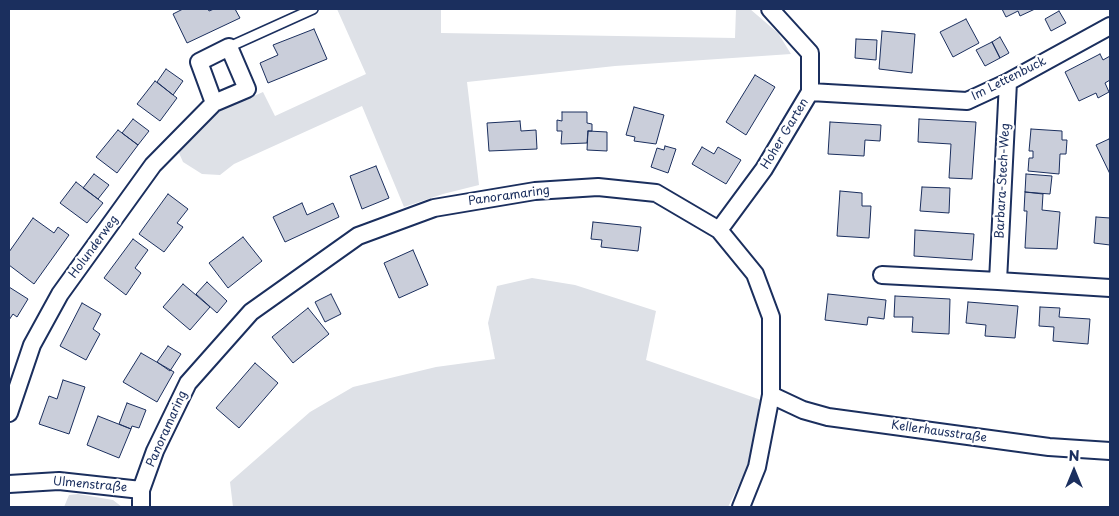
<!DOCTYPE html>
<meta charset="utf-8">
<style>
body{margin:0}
#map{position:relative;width:1119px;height:516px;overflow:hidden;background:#fff;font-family:"Playpen Sans",sans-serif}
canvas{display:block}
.frame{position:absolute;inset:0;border:10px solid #1b2f5e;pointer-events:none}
.north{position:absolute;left:1049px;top:446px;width:50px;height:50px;-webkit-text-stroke:4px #fff;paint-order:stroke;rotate:0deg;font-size:14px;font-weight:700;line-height:20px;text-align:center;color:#1b2f5e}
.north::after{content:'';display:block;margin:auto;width:18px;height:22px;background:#1b2f5e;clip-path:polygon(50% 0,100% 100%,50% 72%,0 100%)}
</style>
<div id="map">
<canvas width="1119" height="516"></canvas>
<div class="frame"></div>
<div class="north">N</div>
</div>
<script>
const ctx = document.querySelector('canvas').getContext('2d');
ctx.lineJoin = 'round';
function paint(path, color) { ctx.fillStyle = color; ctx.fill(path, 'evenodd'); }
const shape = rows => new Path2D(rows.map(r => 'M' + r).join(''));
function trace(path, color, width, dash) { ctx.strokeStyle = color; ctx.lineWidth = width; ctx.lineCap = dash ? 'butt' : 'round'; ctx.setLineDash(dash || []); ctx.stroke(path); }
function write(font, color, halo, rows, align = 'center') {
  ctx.font = font + ' "Playpen Sans",sans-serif'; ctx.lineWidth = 4.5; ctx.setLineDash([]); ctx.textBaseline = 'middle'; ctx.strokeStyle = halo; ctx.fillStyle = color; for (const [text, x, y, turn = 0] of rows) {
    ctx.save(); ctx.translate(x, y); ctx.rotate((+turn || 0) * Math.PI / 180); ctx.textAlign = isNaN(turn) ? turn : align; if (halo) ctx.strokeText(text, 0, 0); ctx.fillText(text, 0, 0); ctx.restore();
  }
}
const green = shape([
 [337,9,441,9,441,33,735,38,736,9,750,9,778,33,791,54,615,66,467,82,479,185,443,194,404,207,362,106,234,164,220,175,202,174,183,162,179,153,192,135,204,122,220,111,263,92,275,116,366,74],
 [532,278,575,285,656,311,646,360,764,401,751,460,728,507,233,507,230,482,310,412,353,387,436,367,495,359,488,323,497,286],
 [78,494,113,500,122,507,64,507,69,495]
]);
const building = shape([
 [183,9,208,9,209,11,214,9,235,9,240,18,187,43,173,14,183,9],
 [1002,9,1035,9,1020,16,1018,11,1006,17,1002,9],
 [1059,11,1066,23,1051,31,1045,19,1059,11],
 [966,19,979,43,953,57,940,32,966,19],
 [314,29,327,59,268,83,260,63,278,55,273,45,314,29],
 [882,31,915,34,912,73,879,69,882,31],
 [1000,37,1009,53,1000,58,992,42,1000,37],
 [856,39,877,40,876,60,855,58,856,39],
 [992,42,1000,58,985,66,976,50,992,42],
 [1100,54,1103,60,1110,56,1110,80,1105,83,1109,92,1098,98,1096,93,1079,101,1065,72,1100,54],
 [166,69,183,81,173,95,157,82,166,69],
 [755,75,775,87,746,135,726,122,755,75],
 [155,81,177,98,160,121,137,104,155,81],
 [634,107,664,115,656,144,634,141,635,137,626,135,634,107],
 [562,112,587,112,587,123,592,124,592,131,588,131,587,143,561,144,562,131,557,131,557,120,562,121,562,112],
 [133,119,149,131,138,145,122,133,133,119],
 [919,119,976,122,972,179,949,178,951,144,918,142,919,119],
 [520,121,521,131,536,130,537,149,489,151,487,123,520,121],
 [830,122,881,125,880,141,865,140,864,156,828,154,830,122],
 [1031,129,1062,131,1062,140,1067,140,1066,154,1060,154,1059,174,1028,171,1029,158,1033,158,1033,151,1029,151,1031,129],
 [118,130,138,145,117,173,96,157,118,130],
 [588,131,607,132,607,151,587,150,588,131],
 [1109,139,1110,142,1110,174,1096,145,1109,139],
 [665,146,676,149,668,173,651,167,657,148,664,150,665,146],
 [702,147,714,154,718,147,741,160,726,184,692,164,702,147],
 [376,166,389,198,362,209,350,176,376,166],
 [94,174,109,185,98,199,83,188,94,174],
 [1026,174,1052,176,1050,194,1025,192,1026,174],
 [76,182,103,203,87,223,60,203,76,182],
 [922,187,950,188,949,213,920,211,922,187],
 [840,191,862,193,862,206,871,206,869,238,837,236,840,191],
 [1025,192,1043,194,1042,210,1060,212,1057,249,1025,248,1027,211,1024,211,1025,192],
 [168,194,188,209,177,223,183,227,164,252,139,234,168,194],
 [302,203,307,215,333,203,339,217,285,242,273,217,302,203],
 [1096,217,1110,218,1110,245,1094,243,1096,217],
 [33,218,54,233,58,227,69,235,34,284,9,265,9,252,33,218],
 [593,222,641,227,638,251,601,247,602,240,591,239,593,222],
 [915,230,974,234,972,260,914,256,915,230],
 [243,237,262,261,228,288,209,263,243,237],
 [133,239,148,250,135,268,141,273,126,295,104,278,133,239],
 [413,250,428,285,399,298,384,263,413,250],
 [207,282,227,301,217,313,196,294,207,282],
 [183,284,210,307,190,330,163,307,183,284],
 [9,287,28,299,17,317,13,314,9,320,9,287],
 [331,294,341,314,325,322,315,302,331,294],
 [828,294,886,300,884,319,868,317,867,325,825,320,828,294],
 [895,296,950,299,949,334,912,332,913,317,894,317,895,296],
 [968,302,1018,306,1015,338,985,336,986,325,966,323,968,302],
 [82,303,101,314,93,329,100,334,86,360,60,346,82,303],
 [1040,307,1060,308,1059,317,1090,319,1088,344,1053,341,1054,327,1039,326,1040,307],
 [308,308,329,334,293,363,272,337,308,308],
 [168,346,181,354,170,371,157,362,168,346],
 [141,353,174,372,157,402,123,382,141,353],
 [255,363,278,383,239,428,216,408,255,363],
 [63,380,85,387,69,434,39,424,49,396,57,399,63,380],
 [127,403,146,410,139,428,132,426,131,429,119,424,127,403],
 [98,416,131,429,119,458,87,445,98,416]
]);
const lane = shape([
 [229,47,313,9]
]);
const street = shape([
 [1008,82,998,281,1110,288],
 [810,92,967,101,1008,82,1110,26],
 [719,230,764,169,810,92,810,53,770,9],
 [882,275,998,281],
 [771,395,803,410,828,417,1049,447,1110,451],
 [9,413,32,345,60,294,153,165,214,103,247,89,229,47,199,62,214,103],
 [9,484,59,481,141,490],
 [141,507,141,490,155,451,188,383,251,312,358,236,434,208,535,191,598,187,656,193,719,230,755,274,771,317,771,395,757,467,741,507]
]);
const streetNames = [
 ["Im Lettenbuck",1009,79,-27],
 ["Hoher Garten",785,134,-59],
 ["Barbara-Stech-Weg",1003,181,-87],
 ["Panoramaring",509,196,-8],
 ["Holunderweg",94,247,-54],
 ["Panoramaring",167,429,-66],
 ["Kellerhausstraße",939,432,8],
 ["Ulmenstraße",90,485,5]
];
paint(green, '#dee1e7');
paint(building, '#caceda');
trace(building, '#1b2f5e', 1);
trace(lane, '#1b2f5e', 12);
trace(street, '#1b2f5e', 20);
trace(lane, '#fff', 9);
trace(street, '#fff', 16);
write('12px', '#1b2f5e', '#fff', streetNames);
</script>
